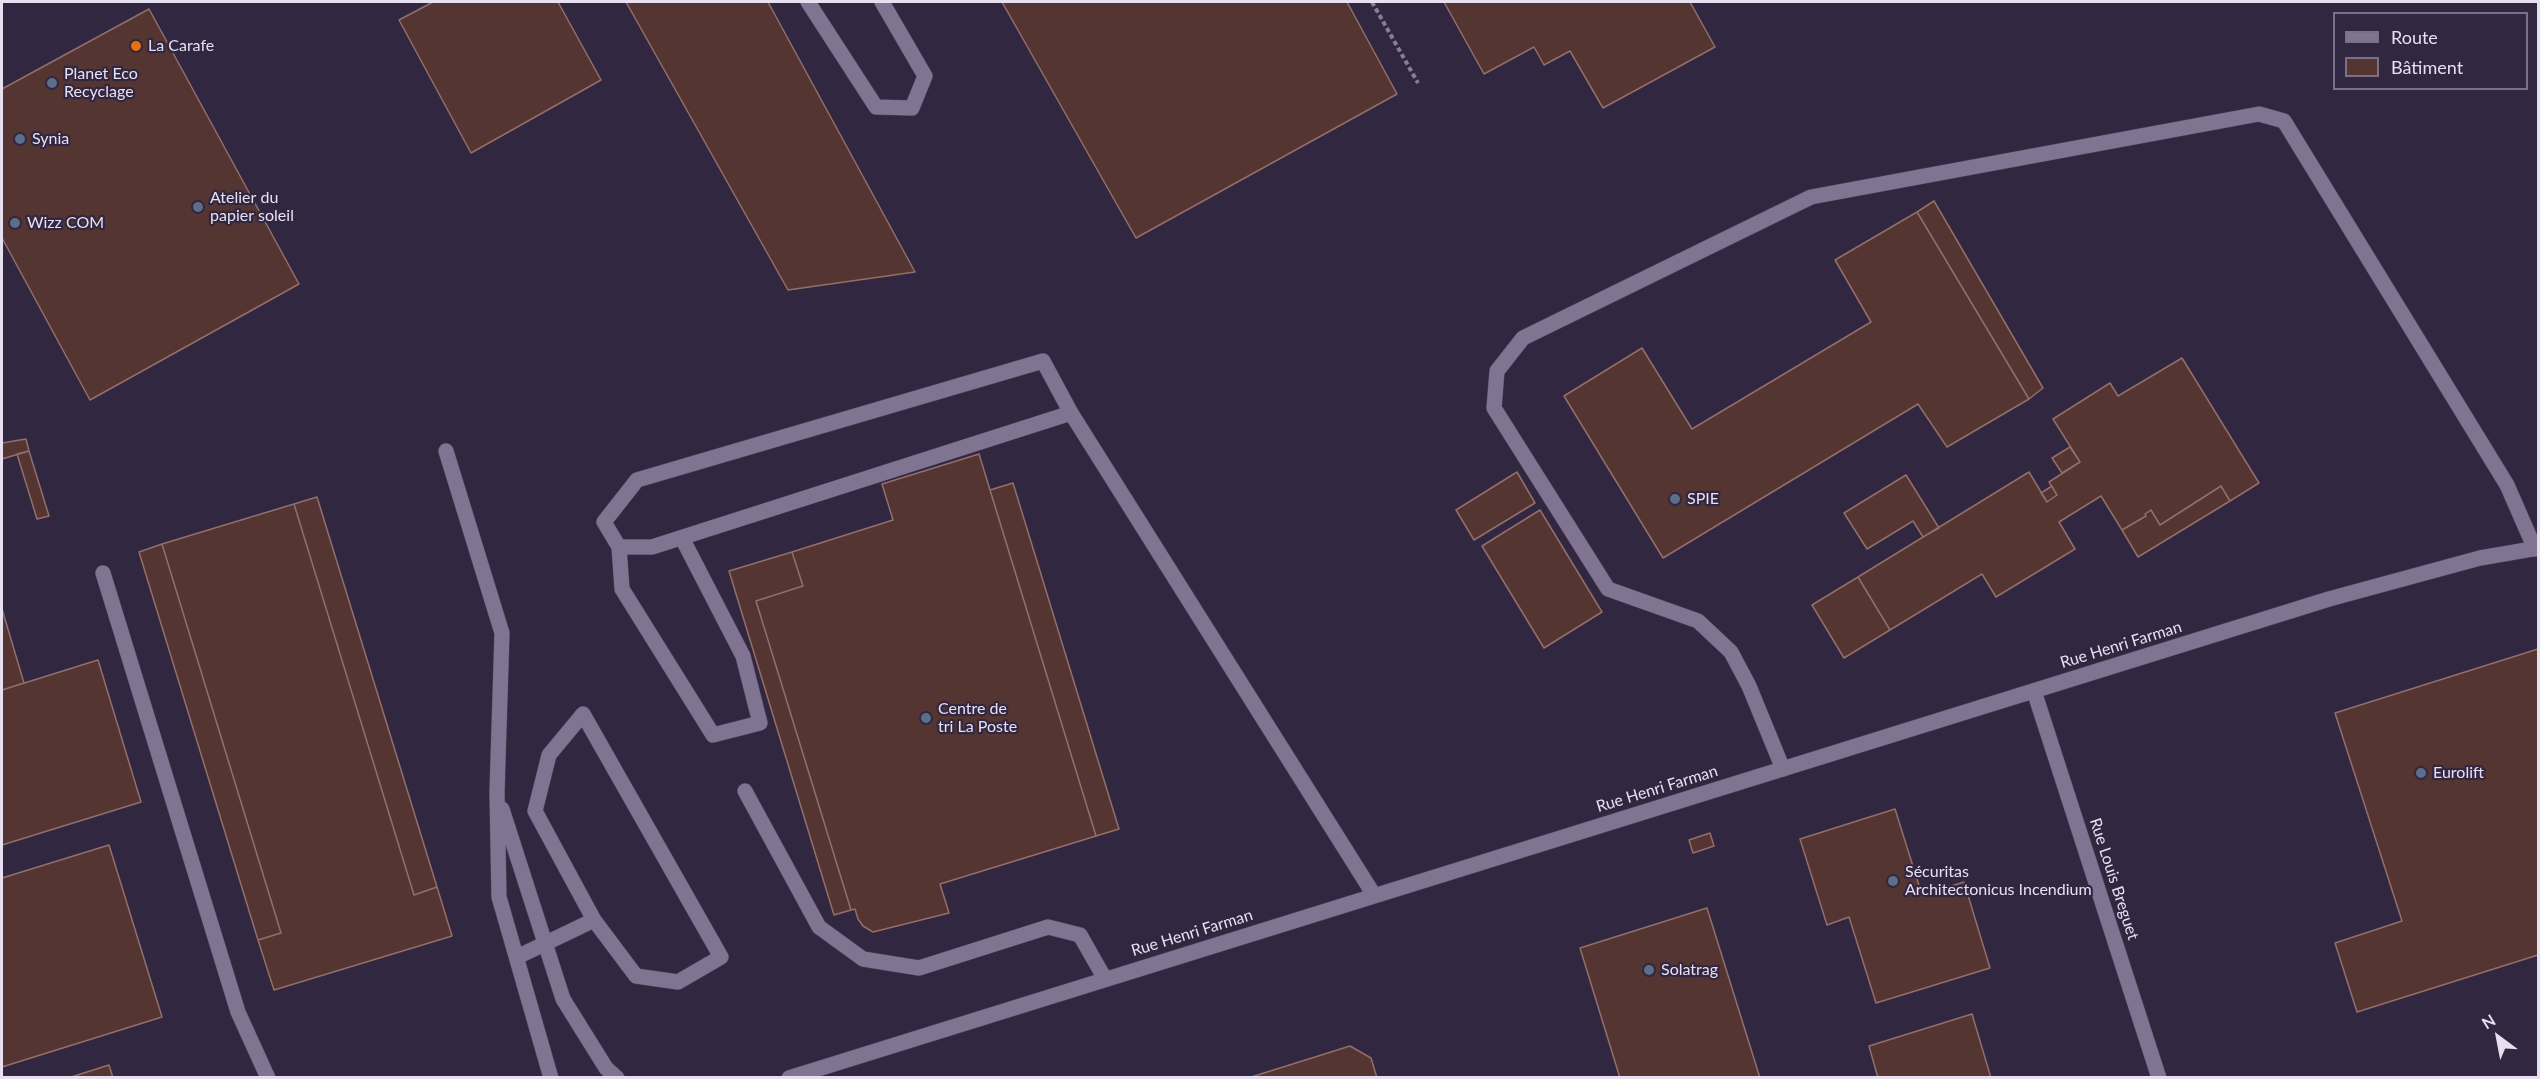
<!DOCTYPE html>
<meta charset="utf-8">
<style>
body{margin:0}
#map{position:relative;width:2540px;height:1079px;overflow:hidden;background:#322740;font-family:Lato,sans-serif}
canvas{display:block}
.frame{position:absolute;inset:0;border:3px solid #e7e0f1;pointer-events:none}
.legend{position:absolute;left:2333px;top:12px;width:195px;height:78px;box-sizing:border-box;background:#322740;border:2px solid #7a7187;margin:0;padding:8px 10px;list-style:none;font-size:18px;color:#e7e0f1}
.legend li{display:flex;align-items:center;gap:12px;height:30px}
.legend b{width:30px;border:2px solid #7a7187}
.north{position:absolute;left:2468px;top:1007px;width:60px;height:60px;-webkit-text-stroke:4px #322740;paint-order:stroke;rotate:328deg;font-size:16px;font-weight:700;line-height:24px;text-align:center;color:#e7e0f1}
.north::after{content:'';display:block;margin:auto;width:21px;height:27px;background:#e7e0f1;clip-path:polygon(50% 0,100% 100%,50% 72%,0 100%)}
</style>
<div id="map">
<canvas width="2540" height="1079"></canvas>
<div class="frame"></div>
<ul class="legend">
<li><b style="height:8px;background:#817492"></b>Route</li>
<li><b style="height:16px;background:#553531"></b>Bâtiment</li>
</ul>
<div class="north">N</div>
</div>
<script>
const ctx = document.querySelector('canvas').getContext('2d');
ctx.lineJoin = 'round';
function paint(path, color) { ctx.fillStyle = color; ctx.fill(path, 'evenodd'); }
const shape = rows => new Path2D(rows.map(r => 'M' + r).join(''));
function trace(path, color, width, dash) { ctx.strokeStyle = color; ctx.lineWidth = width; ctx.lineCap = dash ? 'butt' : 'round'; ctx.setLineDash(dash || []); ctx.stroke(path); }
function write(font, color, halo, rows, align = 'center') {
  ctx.font = font + ' Lato,sans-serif'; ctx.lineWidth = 4.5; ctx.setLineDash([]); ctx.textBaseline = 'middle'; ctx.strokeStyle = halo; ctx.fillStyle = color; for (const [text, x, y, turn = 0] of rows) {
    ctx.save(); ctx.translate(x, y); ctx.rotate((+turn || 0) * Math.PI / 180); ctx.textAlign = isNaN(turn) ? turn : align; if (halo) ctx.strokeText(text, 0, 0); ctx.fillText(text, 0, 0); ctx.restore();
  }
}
const building = shape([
 [433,2,558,2,601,80,471,153,399,20,433,2],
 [626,2,768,2,915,272,788,290,626,2],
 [1002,2,1347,2,1397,94,1136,238,1002,2],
 [1444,2,1690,2,1715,47,1603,108,1570,51,1544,65,1534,47,1484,74,1444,2],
 [149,9,299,284,90,400,2,238,2,89,149,9],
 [1934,201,2043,388,2029,399,1917,212,1934,201],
 [1917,212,2029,399,1947,447,1918,404,1663,558,1564,396,1642,348,1692,429,1871,322,1835,260,1917,212],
 [2182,358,2259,483,2230,501,2221,486,2160,525,2151,510,2145,514,2146,516,2122,530,2101,496,2059,522,2075,549,1996,597,1982,574,1890,630,1858,577,2029,472,2047,502,2057,495,2049,482,2080,462,2053,419,2110,383,2118,396,2182,358],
 [26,439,29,451,2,459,2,443,26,439],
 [2070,447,2080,462,2062,473,2052,458,2070,447],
 [29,451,49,516,37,519,17,454,29,451],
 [979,454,1096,836,940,884,949,913,873,932,863,926,858,919,855,909,851,910,756,601,803,586,792,552,893,520,882,484,979,454],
 [1517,472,1535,503,1474,540,1456,510,1517,472],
 [1906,475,1939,528,1923,537,1913,521,1867,549,1844,513,1906,475],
 [1013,483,1119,829,1096,836,990,490,1013,483],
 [2052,486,2057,495,2047,502,2041,493,2052,486],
 [2221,486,2230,501,2138,557,2122,530,2146,516,2145,514,2151,510,2160,525,2221,486],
 [317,497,437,887,414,895,294,504,317,497],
 [294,504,414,895,437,887,452,936,274,990,258,940,281,933,162,544,294,504],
 [1540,510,1602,612,1544,648,1482,546,1540,510],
 [162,544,281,933,258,940,139,552,162,544],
 [792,552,803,586,756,601,851,910,834,915,729,571,792,552],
 [1858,577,1890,630,1844,658,1812,605,1858,577],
 [2,609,24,683,2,690,2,609],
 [2538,649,2538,955,2357,1012,2335,943,2402,921,2335,713,2538,649],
 [98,660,141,802,2,845,2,690,98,660],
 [1895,809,1922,895,1964,882,1990,968,1876,1003,1849,917,1827,925,1800,839,1895,809],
 [1710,833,1714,846,1693,853,1689,840,1710,833],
 [109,845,162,1017,2,1067,2,878,109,845],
 [1707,908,1760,1078,1620,1078,1580,948,1707,908],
 [1972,1014,1991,1078,1878,1078,1869,1046,1972,1014],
 [1350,1046,1371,1058,1377,1078,1248,1078,1350,1046],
 [109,1065,113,1078,68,1078,109,1065]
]);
const path = shape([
 [1372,2,1418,83]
]);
const service = shape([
 [808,2,876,107,912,108,925,76,882,2],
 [1071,413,652,547,619,547,604,522,637,480,1043,361,1071,413,1374,895],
 [446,451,502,633,497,792,499,897,551,1078],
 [619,547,622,589,713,735,760,723,743,656,682,538],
 [103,573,238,1012,268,1078],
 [583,714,721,957,678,982,636,976,594,920,535,811,549,755,583,714],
 [1783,769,1749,686,1731,652,1698,621,1608,589,1494,408,1497,371,1523,338,1811,197,2259,114,2284,121,2507,485,2535,549],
 [745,791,819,927,863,959,919,968,1048,927,1080,935,1105,979],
 [502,809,563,999,606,1068,617,1078],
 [517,957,594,920]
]);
const minor = shape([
 [2034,691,2159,1078],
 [789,1078,2329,599,2480,558,2538,548]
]);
const markers = [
 [136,46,6,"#e8710a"],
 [52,83,6,"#5c6f8a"],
 [20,139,6,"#5c6f8a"],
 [198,207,6,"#5c6f8a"],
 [15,223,6,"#5c6f8a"],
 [1675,499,6,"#5c6f8a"],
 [926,718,6,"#5c6f8a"],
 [2421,773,6,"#5c6f8a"],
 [1893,881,6,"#5c6f8a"],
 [1649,970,6,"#5c6f8a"]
];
const poiNames = [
 ["La Carafe",148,46],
 ["Planet Eco",64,74],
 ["Recyclage",64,92],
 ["Synia",32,139],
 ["Atelier du",210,198],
 ["papier soleil",210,216],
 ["Wizz COM",27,223],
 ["SPIE",1687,499],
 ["Centre de",938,709],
 ["tri La Poste",938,727],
 ["Eurolift",2433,773],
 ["Sécuritas",1905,872],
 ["Architectonicus Incendium",1905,890],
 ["Solatrag",1661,970]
];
const streetNames = [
 ["Rue Henri Farman",2121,645,-17],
 ["Rue Henri Farman",1657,789,-17],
 ["Rue Louis Breguet",2114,879,72],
 ["Rue Henri Farman",1192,933,-17]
];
paint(building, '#553531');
trace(building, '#936f6b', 1.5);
trace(service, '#4f455b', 16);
trace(minor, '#4f455b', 16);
trace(path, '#887f95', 4, [4.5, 3]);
trace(service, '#817492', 15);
trace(minor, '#817492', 15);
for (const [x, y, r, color] of markers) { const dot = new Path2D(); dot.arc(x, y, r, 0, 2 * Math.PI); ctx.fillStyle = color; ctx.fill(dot); trace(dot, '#322740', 2); }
write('16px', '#e7e0f1', '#322740', poiNames, 'left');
write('16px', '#e7e0f1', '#322740', streetNames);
</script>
